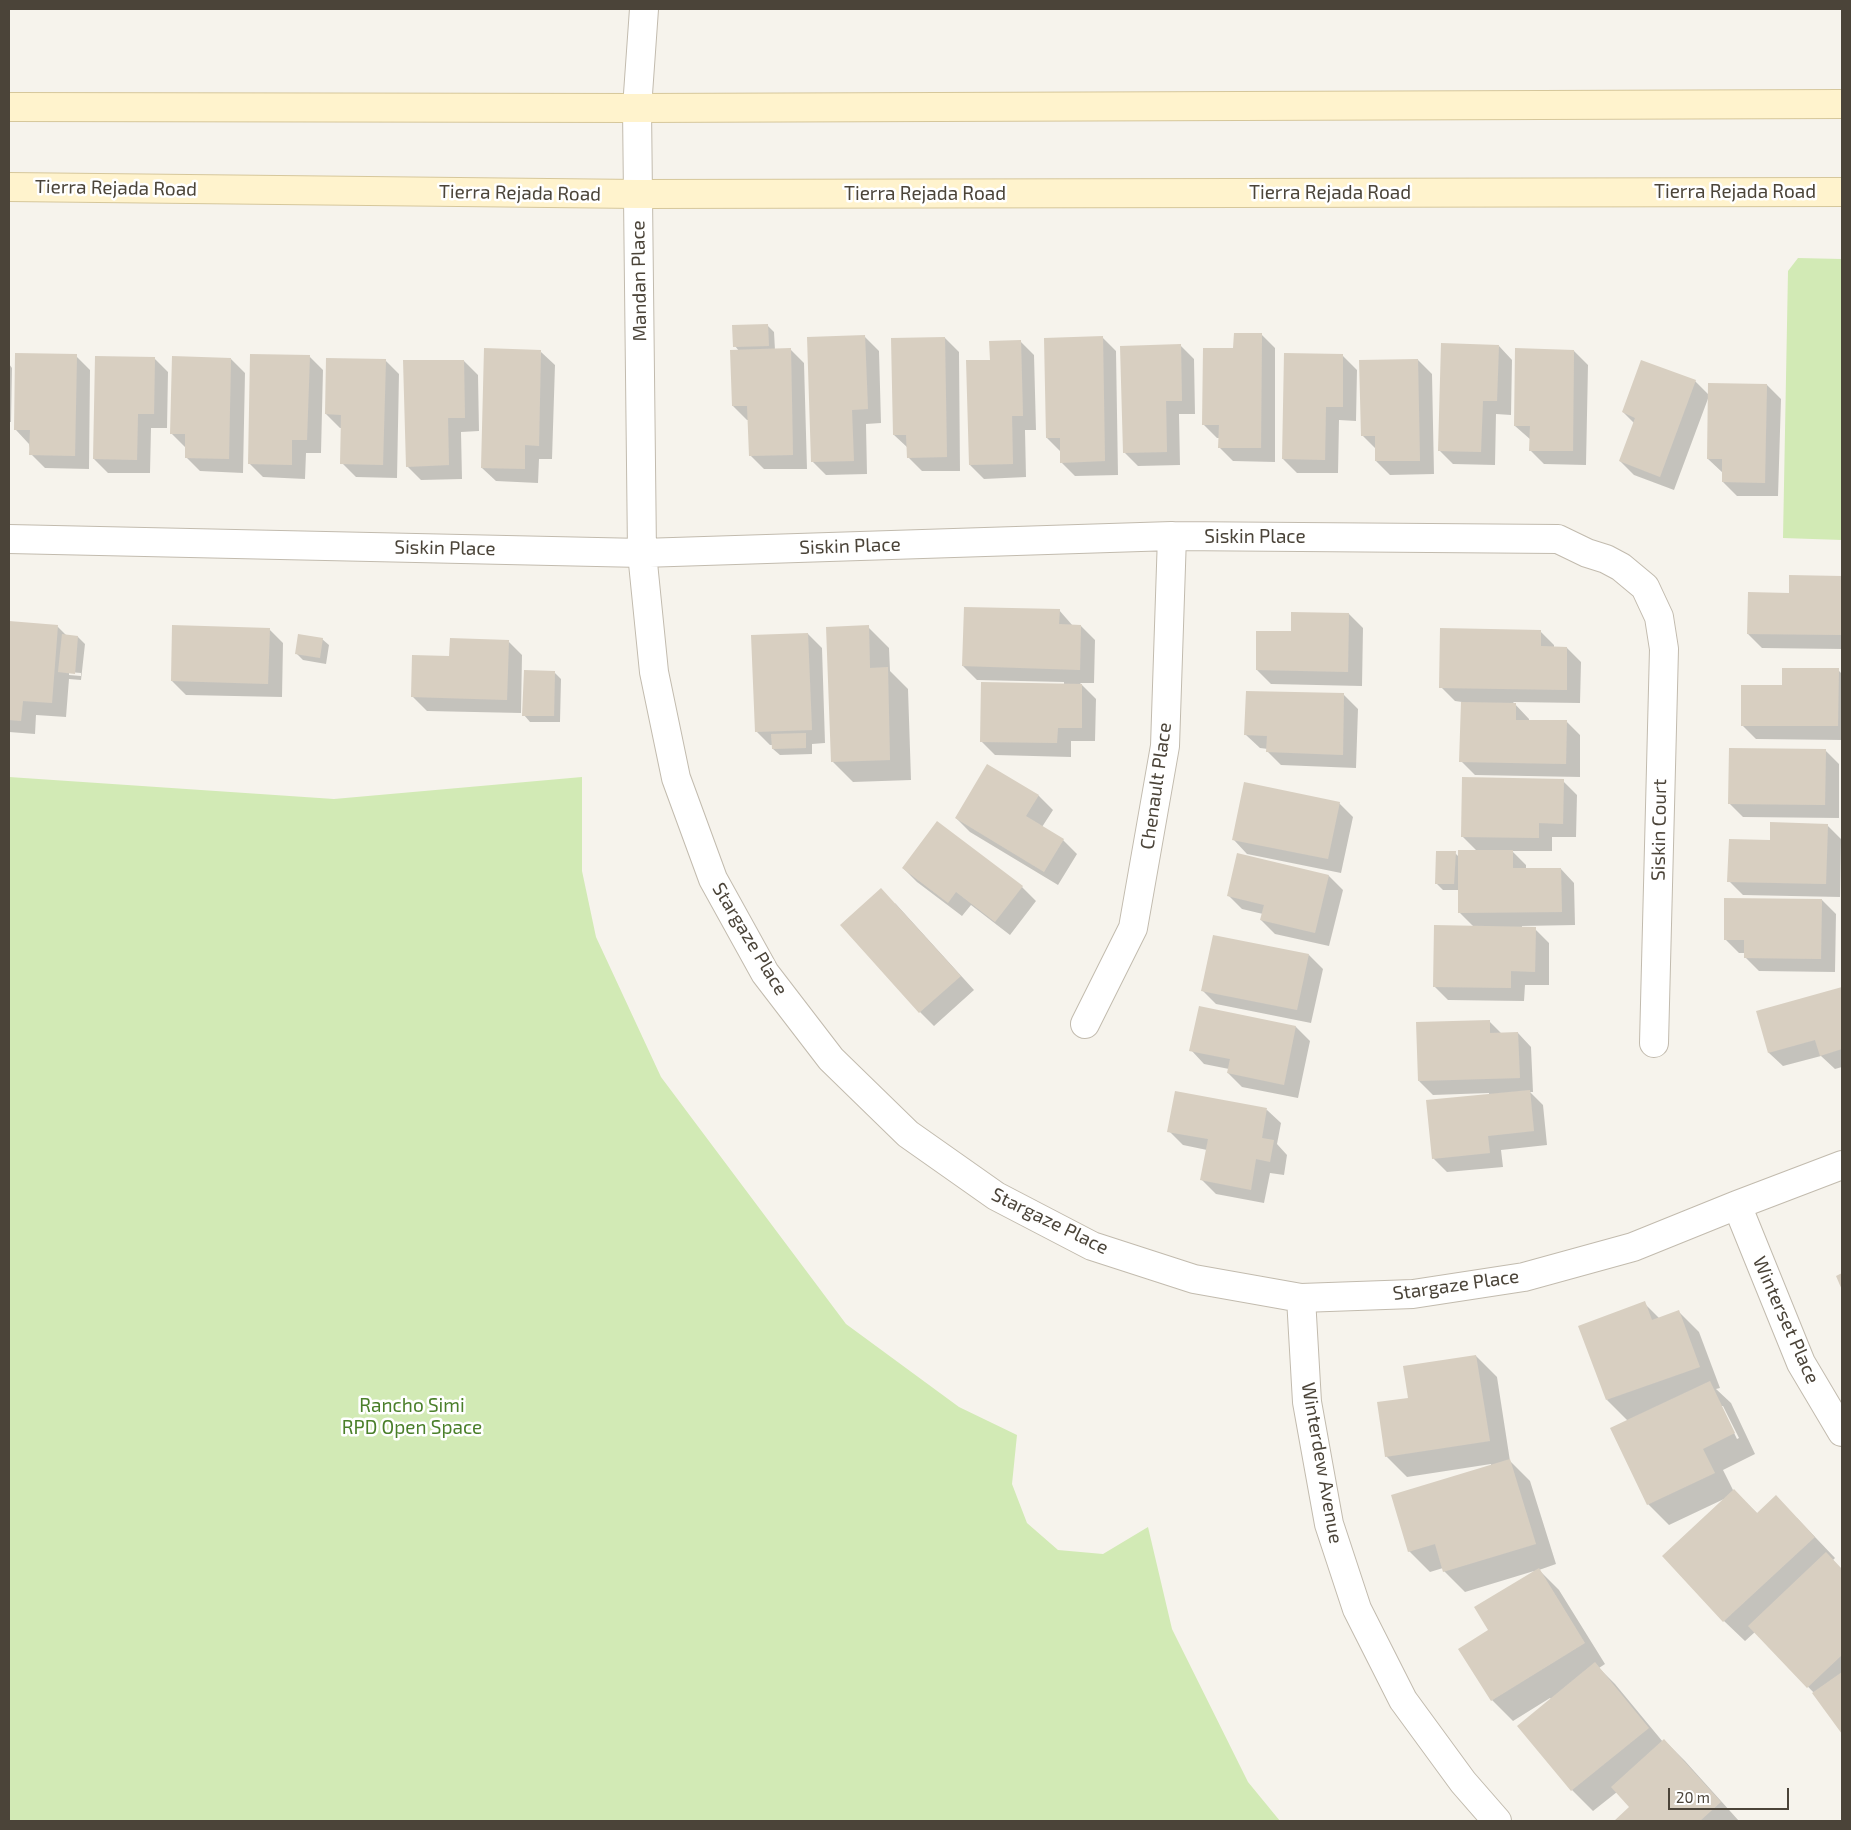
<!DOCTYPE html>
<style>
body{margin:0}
#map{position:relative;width:1851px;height:1830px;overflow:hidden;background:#f6f3ec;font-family:"Exo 2",sans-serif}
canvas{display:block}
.frame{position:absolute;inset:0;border:10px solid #4b4439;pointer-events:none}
.scale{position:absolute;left:1668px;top:1788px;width:121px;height:22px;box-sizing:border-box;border:2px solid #4b4439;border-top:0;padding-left:6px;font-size:15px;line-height:18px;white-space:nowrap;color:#4b4439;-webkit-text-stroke:4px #fff;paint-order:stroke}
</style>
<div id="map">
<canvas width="1851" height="1830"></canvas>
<div class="frame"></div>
<div class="scale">20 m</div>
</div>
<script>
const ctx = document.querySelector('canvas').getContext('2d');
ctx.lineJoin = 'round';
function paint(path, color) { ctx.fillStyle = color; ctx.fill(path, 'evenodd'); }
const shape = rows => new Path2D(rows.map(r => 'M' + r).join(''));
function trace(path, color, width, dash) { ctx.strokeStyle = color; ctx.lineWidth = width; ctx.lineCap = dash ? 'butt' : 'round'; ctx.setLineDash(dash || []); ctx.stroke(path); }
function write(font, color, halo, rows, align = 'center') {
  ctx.font = font + ' "Exo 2",sans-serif'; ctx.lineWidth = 5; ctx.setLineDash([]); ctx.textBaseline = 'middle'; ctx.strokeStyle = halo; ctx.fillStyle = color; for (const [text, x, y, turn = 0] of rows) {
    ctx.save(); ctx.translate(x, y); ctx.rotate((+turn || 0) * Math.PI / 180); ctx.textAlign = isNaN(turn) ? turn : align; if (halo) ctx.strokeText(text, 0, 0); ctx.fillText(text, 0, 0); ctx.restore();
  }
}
const green = shape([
 [1798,258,1842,259,1842,540,1783,538,1788,271],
 [9,777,334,799,582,777,582,871,596,937,661,1077,846,1324,959,1407,1017,1435,1012,1484,1027,1523,1058,1550,1103,1554,1148,1527,1172,1629,1248,1782,1280,1821,9,1821]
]);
const shadow = shape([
 [767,325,774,332,775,350,791,350,804,363,807,469,764,469,750,455,749,420,747,420,733,406,739,351,735,346],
 [1261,334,1275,348,1275,462,1233,461,1219,447,1220,438,1217,438,1203,424,1234,349],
 [865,337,879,351,881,423,866,424,867,474,826,475,812,461],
 [1102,337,1116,351,1118,475,1075,476,1061,462,1061,452,1047,438],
 [945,338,959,352,960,471,922,471,908,457,908,448,894,435],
 [1020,341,1034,355,1036,430,1025,430,1026,477,984,479,970,465,991,362],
 [1180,345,1194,359,1195,414,1179,414,1180,465,1138,466,1124,452],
 [1499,346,1512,360,1511,415,1496,414,1495,465,1453,464,1439,450],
 [1574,351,1588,365,1586,465,1544,464,1530,450,1531,440,1515,426],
 [541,352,555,365,552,459,539,459,538,483,496,481,482,468],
 [76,356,90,370,89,469,45,468,31,454,29,444,16,430],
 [309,356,323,370,321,453,306,453,305,479,263,477,249,463],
 [1343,356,1357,370,1356,421,1339,420,1338,473,1297,473,1283,459],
 [154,358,168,372,167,428,151,428,150,473,108,473,94,459],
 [231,359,245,373,243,473,200,471,186,457,185,447,171,433],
 [385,360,399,374,397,478,356,477,342,463,342,428,340,428,326,414],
 [1418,360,1432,374,1434,474,1390,475,1376,461,1376,449,1362,435],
 [464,361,478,375,479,431,461,432,462,479,421,480,407,466],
 [9,364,12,368,11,422,9,422],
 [1695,381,1709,395,1767,385,1781,399,1778,496,1737,496,1723,482,1723,473,1708,459,1709,396,1674,490,1634,475,1620,461,1634,423,1623,412],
 [1791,576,1842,577,1842,649,1762,648,1748,634,1791,594],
 [1059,610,1073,626,1081,626,1095,640,1094,683,1080,683,1096,699,1095,741,1071,741,1071,757,995,755,981,741,1064,685,1064,682,977,680,963,666],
 [1349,614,1363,628,1362,686,1271,684,1257,670,1292,632],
 [9,623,58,627,67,636,78,637,85,644,81,680,69,679,66,717,36,715,35,734,9,732],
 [69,672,81,673,81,676,69,675],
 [868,627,889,648,890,671,908,689,911,780,853,782,832,761],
 [269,629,283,643,282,697,186,695,172,681],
 [1540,631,1554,645,1554,648,1567,648,1581,662,1580,703,1513,702,1529,719,1529,721,1566,721,1580,735,1580,777,1475,775,1461,761,1462,702,1455,701,1441,687],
 [808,634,822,648,825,743,812,744,812,754,780,755,773,749,773,745,770,745,756,731],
 [322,639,329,645,326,664,303,660,296,653],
 [508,641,522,655,521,713,427,711,413,697,450,658],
 [1838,670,1842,674,1842,740,1756,739,1742,725,1783,686],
 [554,672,561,679,560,722,530,722,524,715],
 [1344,695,1358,709,1356,768,1281,765,1267,751,1268,749,1260,748,1246,735],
 [1825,750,1839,764,1839,818,1743,817,1729,803],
 [987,766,1039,796,1053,810,1042,827,1063,840,1077,854,1058,885,970,832,956,818],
 [1563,781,1577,795,1576,837,1552,837,1552,851,1512,851,1526,865,1526,869,1561,869,1574,883,1575,925,1522,926,1522,928,1535,929,1549,943,1549,985,1525,985,1524,1001,1448,1000,1434,986,1474,927,1460,913,1459,890,1443,890,1436,883,1455,853,1459,857,1477,851,1462,836],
 [1339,803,1353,817,1341,873,1247,854,1234,840],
 [1827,825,1841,839,1840,897,1743,895,1729,881,1771,841],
 [903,868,1022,887,1036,901,1010,935,971,905,962,916,917,882],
 [1329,876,1343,890,1329,946,1275,934,1261,920,1263,914,1242,909,1228,895],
 [1822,900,1836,914,1835,972,1759,971,1745,957,1745,953,1739,953,1725,939],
 [895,903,974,990,934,1026,920,1012],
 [1309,955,1323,969,1311,1023,1216,1004,1202,990],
 [1842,988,1842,1067,1835,1069,1821,1056,1783,1066,1769,1053,1758,1012],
 [1200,1008,1296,1027,1310,1041,1298,1098,1242,1087,1228,1073,1229,1069,1204,1064,1191,1050],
 [1489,1021,1502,1034,1518,1033,1531,1047,1533,1092,1530,1092,1543,1105,1547,1145,1501,1150,1503,1167,1447,1172,1433,1158,1489,1095,1489,1093,1433,1095,1419,1081],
 [1267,1110,1281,1123,1277,1144,1287,1155,1284,1175,1270,1173,1264,1203,1216,1194,1202,1180,1207,1150,1183,1145,1169,1131],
 [1644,1303,1660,1319,1679,1312,1699,1332,1720,1388,1716,1389,1731,1403,1755,1454,1723,1470,1733,1490,1758,1514,1797,1518,1835,1558,1833,1560,1842,1570,1842,1732,1816,1695,1755,1632,1745,1641,1724,1621,1724,1499,1669,1525,1648,1504,1628,1421,1607,1400],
 [1721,1406,1723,1406,1739,1438,1737,1439],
 [1476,1356,1497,1377,1510,1461,1530,1481,1556,1564,1539,1570,1559,1590,1605,1664,1599,1668,1615,1684,1663,1742,1664,1740,1685,1761,1739,1821,1616,1821,1631,1807,1617,1792,1593,1811,1572,1790,1519,1726,1551,1699,1550,1698,1513,1721,1492,1700,1490,1631,1534,1571,1465,1592,1444,1571,1443,1568,1430,1572,1409,1551,1491,1466,1491,1464,1407,1477,1386,1456,1409,1399]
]);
const building = shape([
 [768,324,769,346,733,347,732,325],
 [1234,333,1262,333,1261,448,1218,448,1219,425,1202,425,1203,348,1233,348],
 [865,335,868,409,852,410,854,461,811,462,807,337],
 [1103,336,1105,461,1060,463,1060,438,1046,438,1044,338],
 [945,337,947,457,907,458,906,435,893,435,891,338],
 [1021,340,1023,416,1012,416,1013,464,969,465,966,360,990,360,989,341],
 [1441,343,1499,345,1497,401,1483,401,1481,452,1438,451],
 [1181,344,1182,401,1166,401,1167,452,1123,453,1120,346],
 [484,348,541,350,539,446,525,445,525,469,481,468],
 [791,348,793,455,749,456,747,406,732,406,730,350],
 [1515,348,1574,350,1573,451,1529,451,1530,426,1514,426],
 [15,353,77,354,75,456,29,455,30,430,14,430],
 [1284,353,1343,354,1343,407,1326,407,1325,460,1282,459],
 [250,354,310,355,307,440,292,440,292,465,248,464],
 [95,356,155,357,154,414,138,414,137,460,93,459],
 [172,356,231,358,229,459,185,458,185,434,170,434],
 [326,358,386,359,383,465,340,464,341,415,325,414],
 [1418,359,1420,461,1375,461,1375,436,1361,436,1359,360],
 [403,360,464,360,465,418,448,418,449,465,406,467],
 [1641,360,1696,380,1660,477,1619,461,1635,418,1622,412],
 [1708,383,1767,384,1765,483,1722,482,1722,459,1707,459],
 [1789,575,1842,576,1842,635,1747,634,1748,592,1789,593],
 [964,607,1060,609,1059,624,1081,625,1080,670,962,666],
 [1291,612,1349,613,1348,672,1256,670,1256,631,1291,631],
 [9,621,58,625,52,703,23,701,21,721,9,720],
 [172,625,270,628,268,684,171,681],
 [869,625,870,668,888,667,890,760,831,762,826,627],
 [1440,628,1541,630,1541,646,1567,647,1567,690,1439,688],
 [808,633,812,730,755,732,751,635],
 [62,634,78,636,75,674,58,672],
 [298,634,323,638,320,658,295,654],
 [450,638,509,640,507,700,411,697,412,655,449,656],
 [1782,668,1839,668,1838,726,1741,726,1741,685,1782,685],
 [524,670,555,671,554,716,522,716],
 [981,682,1082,684,1082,728,1058,728,1057,743,980,742],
 [1246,691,1344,693,1343,755,1266,752,1267,736,1244,735],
 [1461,702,1516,703,1516,720,1567,720,1566,764,1459,762],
 [806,733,806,748,772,749,771,734],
 [1729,748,1826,749,1825,805,1728,804],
 [987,764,1039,795,1026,816,1064,839,1044,872,955,818],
 [1462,777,1564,779,1563,824,1539,823,1539,838,1461,837],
 [1244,782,1340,802,1328,859,1232,840],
 [937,821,1023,886,995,922,956,892,948,903,902,868],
 [1770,822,1828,824,1826,884,1727,882,1729,839,1770,840],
 [1458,850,1513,850,1513,868,1561,868,1562,912,1458,913],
 [1436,851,1456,851,1454,884,1435,884],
 [1237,853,1329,875,1315,933,1260,920,1264,905,1227,896],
 [881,888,961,976,919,1013,840,925],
 [1724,898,1822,899,1821,959,1744,958,1744,940,1724,940],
 [1434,925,1536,927,1535,972,1511,971,1511,988,1433,987],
 [1213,935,1309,954,1297,1010,1201,991],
 [1842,987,1842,1049,1820,1056,1815,1040,1768,1053,1756,1011],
 [1199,1006,1296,1026,1284,1085,1227,1073,1230,1059,1189,1051],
 [1490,1020,1490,1033,1518,1032,1520,1078,1418,1081,1416,1022],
 [1530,1090,1534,1131,1488,1136,1490,1153,1432,1159,1426,1100],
 [1175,1091,1267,1108,1262,1138,1274,1140,1270,1162,1256,1159,1251,1190,1200,1180,1208,1139,1167,1132],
 [1842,1273,1842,1290,1836,1276],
 [1645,1301,1652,1320,1679,1310,1700,1367,1606,1400,1578,1326],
 [1476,1355,1490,1441,1385,1457,1377,1402,1408,1398,1403,1366],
 [1710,1381,1735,1433,1703,1449,1715,1473,1647,1505,1610,1428],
 [1510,1459,1536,1544,1443,1572,1435,1544,1408,1552,1391,1495],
 [1734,1489,1757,1513,1776,1495,1815,1537,1723,1622,1662,1556],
 [1826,1552,1842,1569,1842,1655,1807,1688,1748,1626],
 [1539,1568,1585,1643,1491,1701,1458,1649,1488,1630,1474,1607],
 [1595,1662,1649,1728,1571,1791,1517,1726],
 [1842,1672,1842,1734,1812,1693],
 [1664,1739,1721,1802,1700,1821,1614,1821,1629,1807,1611,1787]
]);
const street = shape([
 [644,9,637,108,642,553,654,672,676,778,713,879,765,973,831,1059,908,1134,996,1196,1092,1246,1194,1279,1301,1298,1413,1294,1524,1277,1633,1247,1737,1205,1842,1165],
 [9,539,642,553,1172,536,1558,539,1587,553,1606,559,1621,567,1645,587,1659,617,1664,649,1654,1043],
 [1085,1024,1133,928,1165,746,1172,536],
 [1737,1205,1801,1363,1842,1432],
 [1301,1298,1307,1402,1329,1524,1357,1609,1403,1700,1463,1782,1497,1821]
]);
const secondary = shape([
 [9,107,637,108,1842,104],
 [9,187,638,194,1842,192]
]);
const streetNames = [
 ["Tierra Rejada Road",116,188,1],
 ["Tierra Rejada Road",1735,192],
 ["Tierra Rejada Road",520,193,1],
 ["Tierra Rejada Road",1330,193],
 ["Tierra Rejada Road",925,194],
 ["Mandan Place",639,281,-91],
 ["Siskin Place",1255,537],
 ["Siskin Place",850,546,-2],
 ["Siskin Place",445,548,1],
 ["Chenault Place",1156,786,-82],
 ["Siskin Court",1659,830,-89],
 ["Stargaze Place",750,939,59],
 ["Stargaze Place",1050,1221,26],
 ["Stargaze Place",1456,1285,-8],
 ["Winterset Place",1786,1320,66],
 ["Winterdew Avenue",1322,1463,80]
];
const parkNames = [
 ["Rancho Simi",412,1406],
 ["RPD Open Space",412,1428]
];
paint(green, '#d2eab5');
paint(shadow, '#0003');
paint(building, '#d8cfc1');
trace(street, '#c2bbae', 30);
trace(secondary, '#d6c79b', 30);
trace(street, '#fff', 28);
trace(secondary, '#fff3cd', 28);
write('19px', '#4b4439', '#fff', streetNames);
write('19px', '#4a7f2a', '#fff', parkNames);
</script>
